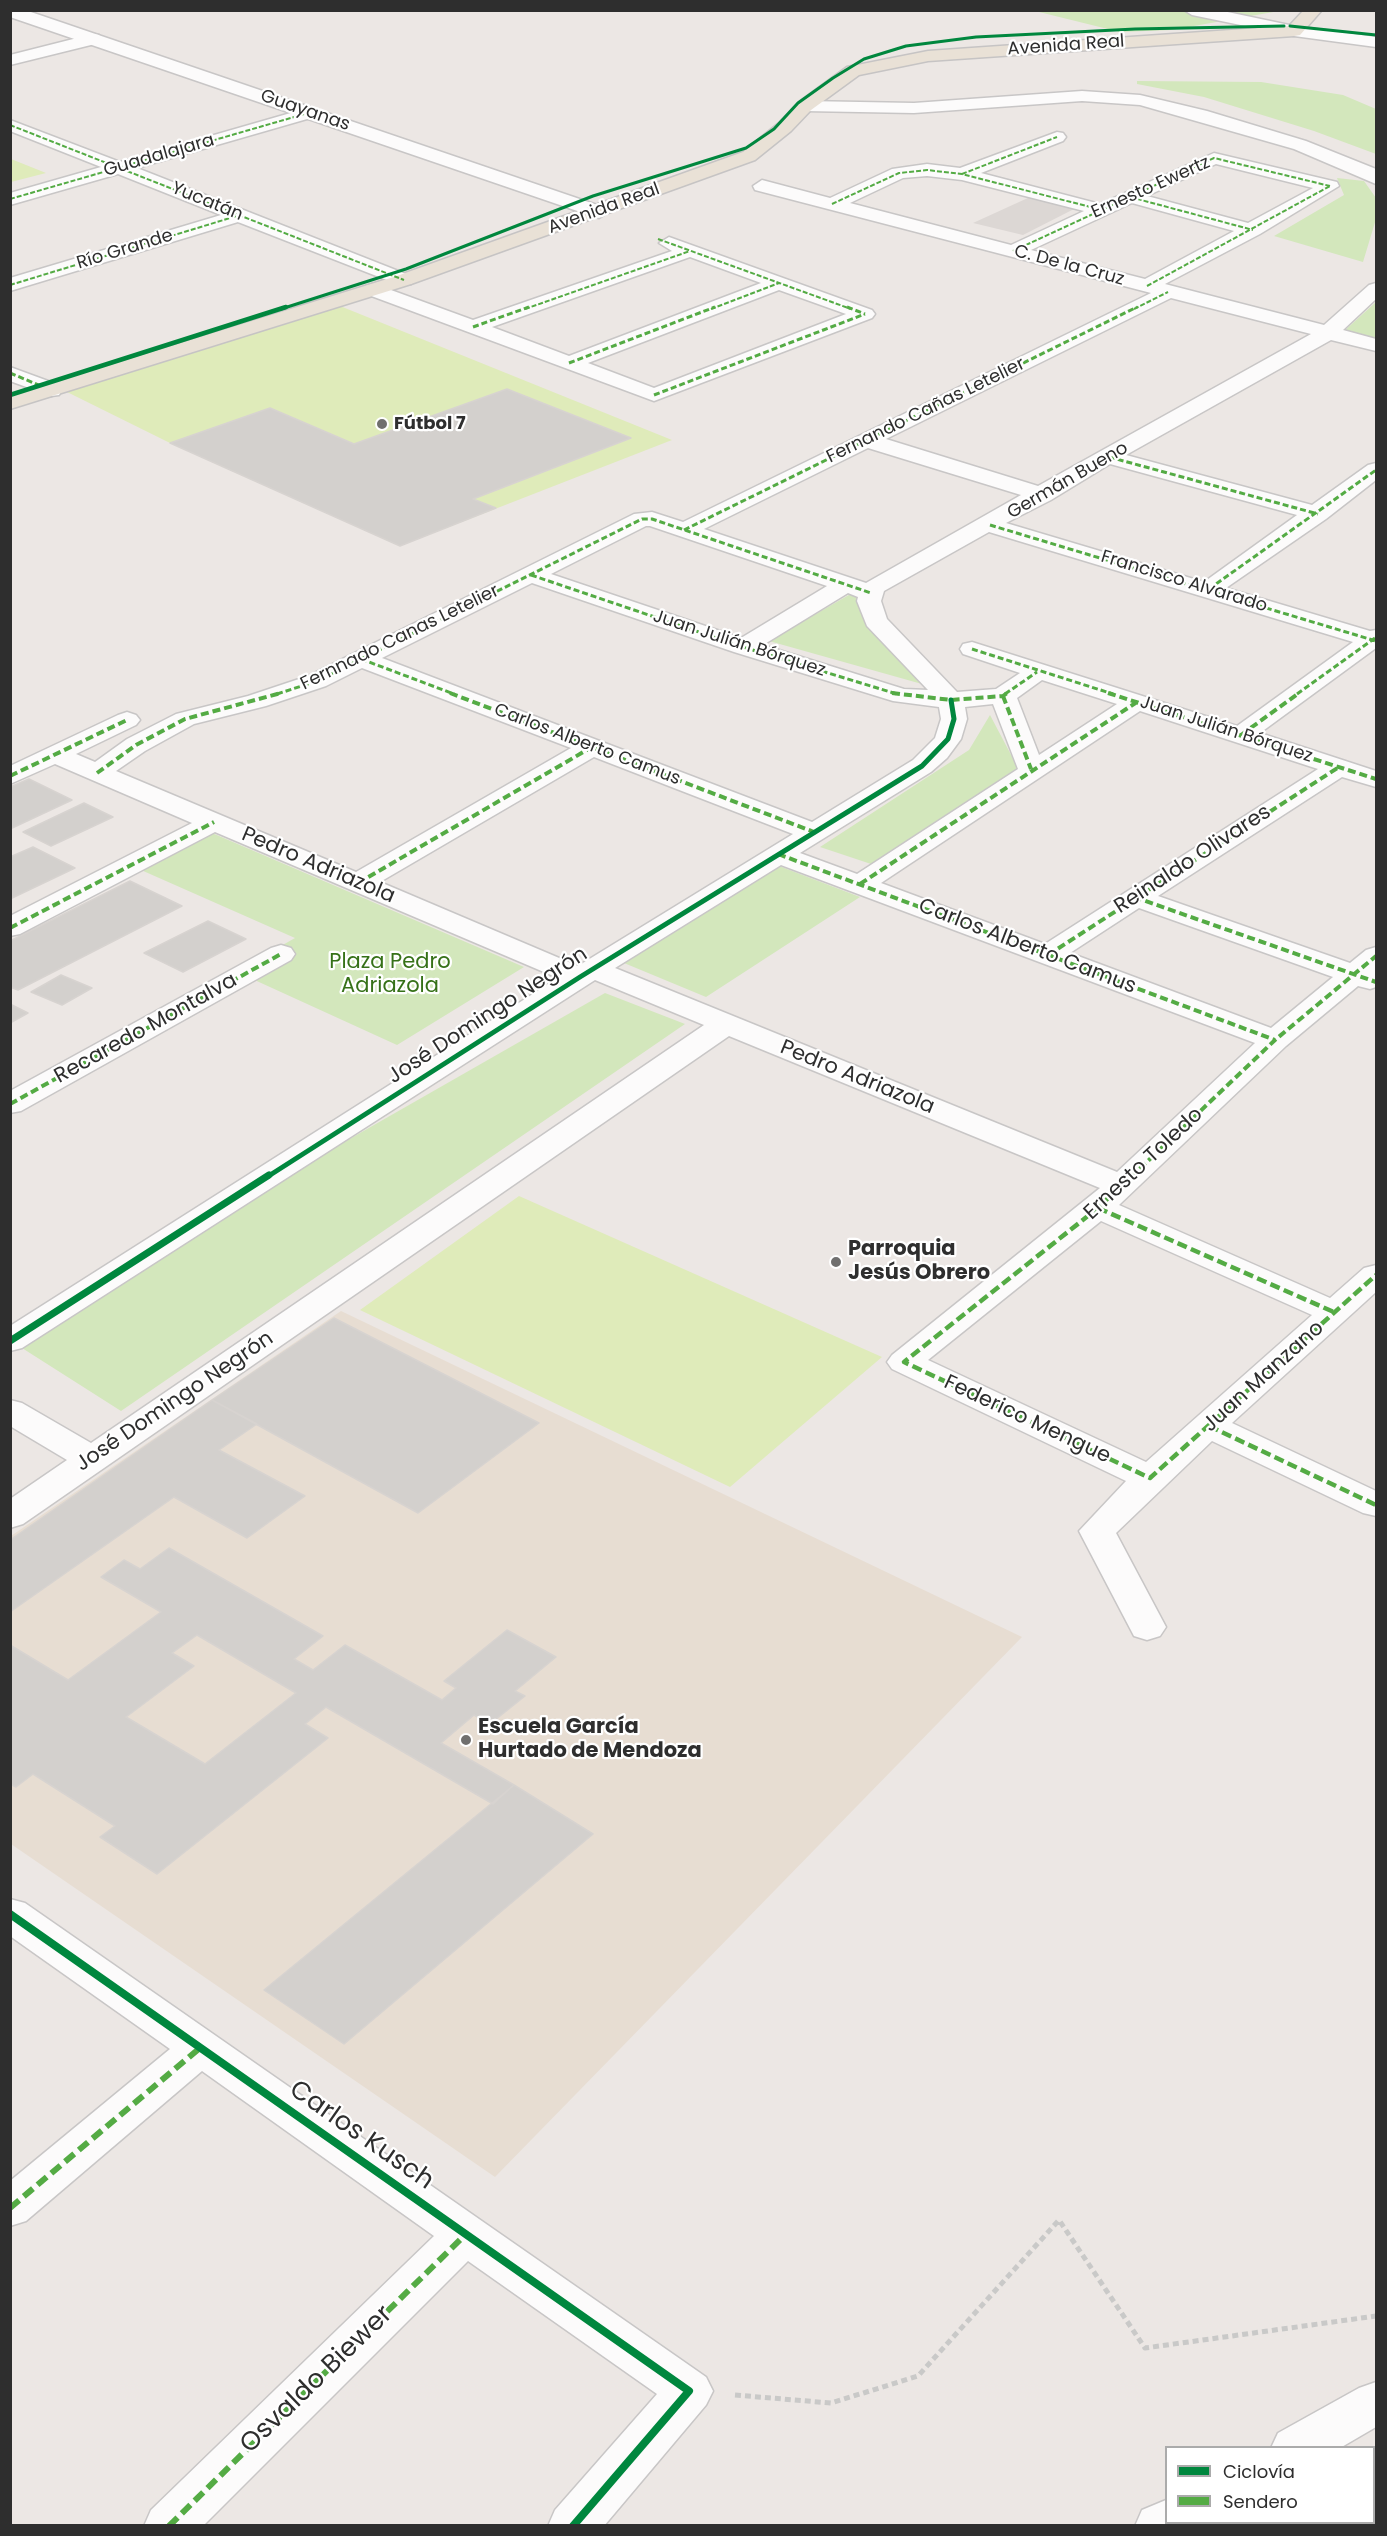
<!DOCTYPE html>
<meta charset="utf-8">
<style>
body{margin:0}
#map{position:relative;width:1387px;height:2536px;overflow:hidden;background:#ece7e4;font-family:Poppins,sans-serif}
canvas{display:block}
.frame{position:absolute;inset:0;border:12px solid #2e2e2e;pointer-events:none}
.legend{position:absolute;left:1165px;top:2446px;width:210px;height:78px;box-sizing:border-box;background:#fff;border:2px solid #ababab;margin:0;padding:8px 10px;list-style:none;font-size:18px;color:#2e2e2e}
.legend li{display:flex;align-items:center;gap:12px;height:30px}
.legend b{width:30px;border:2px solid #ababab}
</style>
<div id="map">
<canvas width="1387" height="2536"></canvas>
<div class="frame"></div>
<ul class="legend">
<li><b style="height:8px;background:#00873e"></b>Ciclovía</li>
<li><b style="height:8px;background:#54ab44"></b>Sendero</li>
</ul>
</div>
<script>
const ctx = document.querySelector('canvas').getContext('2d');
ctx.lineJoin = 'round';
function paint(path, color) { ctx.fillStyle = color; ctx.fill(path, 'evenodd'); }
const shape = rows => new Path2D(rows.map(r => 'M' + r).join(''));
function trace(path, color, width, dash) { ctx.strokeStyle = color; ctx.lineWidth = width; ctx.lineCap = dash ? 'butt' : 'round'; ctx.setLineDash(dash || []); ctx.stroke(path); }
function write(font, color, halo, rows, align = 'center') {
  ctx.font = font + ' Poppins,sans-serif'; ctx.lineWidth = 4.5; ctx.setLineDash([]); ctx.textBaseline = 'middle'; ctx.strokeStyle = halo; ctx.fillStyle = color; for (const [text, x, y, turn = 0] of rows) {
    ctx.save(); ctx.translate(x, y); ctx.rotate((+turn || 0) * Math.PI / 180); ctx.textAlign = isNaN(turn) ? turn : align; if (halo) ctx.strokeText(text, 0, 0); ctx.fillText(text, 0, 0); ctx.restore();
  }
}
const education = shape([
 [341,1311,1022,1637,495,2177,11,1844,11,1536]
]);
const green = shape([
 [1035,11,1279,11,1171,30,1120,32],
 [1137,81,1261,82,1343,95,1376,109,1376,154,1314,131,1204,97,1137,84],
 [1337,178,1364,181,1376,198,1376,219,1363,262,1274,236,1344,195],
 [1376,302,1376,338,1343,332],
 [854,592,929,686,769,641],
 [990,715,1018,768,874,865,820,847,969,750],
 [212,833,524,967,397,1045,237,972,228,976,295,938,141,870],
 [779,866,860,897,706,997,624,963],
 [605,993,685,1024,121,1411,11,1341,10,1333]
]);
const pitch = shape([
 [11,159,46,173,11,182],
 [340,306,672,440,400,546,170,443,67,392],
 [519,1196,882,1357,730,1487,360,1310]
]);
const plaza = shape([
 [1030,197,1076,208,1023,235,973,223]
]);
const building = shape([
 [507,389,631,438,473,499,496,508,400,546,170,443,270,408,354,444,507,389],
 [29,779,72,800,10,829,10,787,29,779],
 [84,803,113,817,51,846,23,832,84,803],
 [33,847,75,868,10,899,10,857,33,847],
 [130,881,182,906,18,990,10,987,10,941,130,881],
 [208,921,246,939,183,972,144,953,208,921],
 [61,975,92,988,62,1005,31,992,61,975],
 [10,1004,28,1013,10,1023,10,1004],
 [334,1318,539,1423,418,1513,212,1400,334,1318],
 [212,1400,257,1424,219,1450,305,1496,247,1538,174,1497,10,1612,10,1540,212,1400],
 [169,1548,323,1636,294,1659,313,1670,345,1645,442,1700,456,1688,444,1681,507,1630,556,1657,515,1691,525,1696,490,1724,474,1715,441,1743,514,1785,493,1804,326,1707,305,1724,328,1738,157,1874,100,1837,115,1826,33,1774,16,1787,10,1784,10,1645,68,1680,161,1612,101,1577,124,1560,140,1569,169,1548],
 [197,1635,296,1693,205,1764,126,1717,194,1666,172,1653,197,1635],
 [514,1785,593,1834,344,2044,264,1990,514,1785]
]);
const path = shape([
 [735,2395,831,2403,918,2376,1059,2220,1145,2348,1376,2316]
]);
const street = shape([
 [93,34,99,35,101,39,99,43,10,65,10,55,93,34],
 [1082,91,1140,95,1207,111,1306,141,1376,169,1376,184,1294,149,1140,105,1082,101,914,113,805,111,796,106,805,101,914,103,1082,91],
 [308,108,317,113,314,117,137,168,411,276,414,280,411,284,397,284,238,222,10,291,10,278,221,215,118,174,10,205,10,193,101,167,10,131,10,120,120,162,308,108],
 [1057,132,1063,133,1066,137,1063,141,981,173,1100,204,1214,153,1337,182,1339,186,1260,234,1165,284,1324,325,1369,285,1376,283,1376,299,1343,330,1376,339,1376,351,1331,340,1126,455,1312,505,1368,465,1376,463,1376,480,1326,519,1226,588,1370,631,1376,630,1376,648,1260,733,1376,771,1376,787,1342,777,1158,896,1350,963,1366,950,1376,947,1376,987,1370,989,1358,986,1286,1046,1119,1205,1330,1298,1364,1268,1376,1265,1376,1292,1232,1423,1376,1491,1376,1516,1363,1513,1212,1441,1116,1533,1166,1627,1160,1636,1147,1640,1134,1636,1079,1531,1126,1481,892,1369,887,1362,892,1355,1100,1188,729,1036,23,1524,10,1528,10,1499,67,1460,10,1426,10,1400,22,1403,91,1443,704,1025,595,980,22,1348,10,1351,10,1326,558,978,215,832,20,934,10,936,10,916,192,823,55,764,10,784,10,766,118,715,127,712,136,715,140,720,136,725,76,754,95,762,127,739,176,714,248,696,308,676,634,514,652,512,683,522,1151,293,755,190,753,186,762,180,830,198,892,169,927,164,960,168,1057,132],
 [1216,164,1313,188,1248,223,1147,196,1216,164],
 [927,176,962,180,1084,211,1011,245,850,203,903,178,927,176],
 [1132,203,1234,231,1145,279,1031,250,1132,203],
 [1171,298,1311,334,1038,486,886,439,1171,298],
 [868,448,1021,495,866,583,704,529,868,448],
 [1110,464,1297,515,1204,582,1006,523,1051,500,1110,464],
 [646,526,650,526,827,586,741,638,551,574,646,526],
 [989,532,1353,642,1237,726,972,642,963,644,960,649,963,654,1020,673,996,689,957,692,887,619,881,601,884,591,989,532],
 [532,583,734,652,893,701,939,707,941,719,935,738,913,760,812,822,382,658,532,583],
 [848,593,858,597,857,601,867,626,928,690,904,689,763,645,848,593],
 [362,668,571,748,356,872,116,771,145,751,194,724,266,706,326,686,362,668],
 [1042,680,1117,704,1039,755,1017,698,1042,680],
 [993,704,1018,769,857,874,800,853,931,772,947,758,961,739,967,719,965,707,993,704],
 [1140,711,1318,769,1045,944,881,883,1140,711],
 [594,757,793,834,578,966,380,882,594,757],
 [781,865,1255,1043,1117,1172,615,968,781,865],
 [1139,908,1333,977,1271,1028,1070,953,1139,908],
 [1101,1221,1312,1315,1146,1462,928,1360,1101,1221],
 [669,237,872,310,875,314,872,318,654,401,366,294,363,290,366,286,373,284,380,286,473,320,672,251,659,243,669,237],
 [690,257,761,283,569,356,492,327,690,257],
 [779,290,846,314,654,388,588,363,779,290],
 [10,367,59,385,62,390,59,395,51,396,10,381,10,367],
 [281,945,291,948,295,954,291,960,21,1111,10,1113,10,1091,271,948,281,945],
 [10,1899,25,1903,706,2377,713,2391,706,2405,604,2526,548,2526,555,2510,657,2394,468,2261,203,2526,144,2526,151,2510,434,2236,202,2071,26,2221,10,2226,10,2181,170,2049,10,1936,10,1899]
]);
const secondary = shape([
 [10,10,25,10,606,208,609,212,599,218,592,216,10,17,10,10],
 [1184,10,1218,10,1294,26,1376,37,1376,47,1294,36,1192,15,1184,10],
 [1376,2382,1376,2427,1340,2448,1271,2448,1278,2433,1359,2388,1376,2382],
 [1166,2500,1166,2522,1191,2522,1189,2526,1135,2526,1142,2510,1166,2500]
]);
const primary = shape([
 [1304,10,1322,10,1300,35,1294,36,928,61,859,75,811,110,791,131,755,160,411,284,10,409,10,396,397,276,743,152,779,123,799,102,847,67,928,51,1289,26,1304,10]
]);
const quietFar4 = shape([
 [10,125,404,280],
 [962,174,1057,137],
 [1130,197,1253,230],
 [10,199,308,113],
 [832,204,899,173,927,170,962,174,1102,210],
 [658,239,851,309],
 [1013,251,1214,158,1330,186],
 [10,285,240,215],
 [1147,286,1330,186],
 [525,309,690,251],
 [711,309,779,283],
 [1134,309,1168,292]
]);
const quietFar3 = shape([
 [847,307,865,314],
 [473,327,529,307],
 [569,363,715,307],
 [10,373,41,386],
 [654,395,865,314],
 [1109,457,1318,514],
 [990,525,1376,641],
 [684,530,1137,307],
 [531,575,743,647,897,694],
 [1209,589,1376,470],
 [972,649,1113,694],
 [361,659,454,694],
 [277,694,317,681,642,519,652,519,871,593],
 [1005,694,1037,672],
 [1297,694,1375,638]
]);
const quietFar2 = shape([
 [450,693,814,832],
 [892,693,951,700,1003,696,1007,693],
 [1108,693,1376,779],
 [1003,696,1031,769],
 [1241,735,1299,693],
 [97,773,136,745,185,719,281,693],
 [10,776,127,720],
 [778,854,1275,1040],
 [358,883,592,747],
 [860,884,1137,702],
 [1134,897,1376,982],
 [10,928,214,822],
 [1048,955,1339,767],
 [10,1104,281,954],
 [1131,1177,1275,1040,1376,956]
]);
const quietFar1 = shape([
 [1132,1175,1098,1208,904,1362,1150,1478,1376,1275],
 [1098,1208,1336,1313],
 [1209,1426,1376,1505]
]);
const quiet = shape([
 [10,2208,201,2047],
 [169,2526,466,2234]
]);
const cyclewayFar4 = shape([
 [1290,26,1376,35],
 [281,309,406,269,593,196,746,148,774,129,798,103,833,78,864,59,906,46,976,37,1135,29,1284,26]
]);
const cyclewayFar3 = shape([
 [10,395,286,307]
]);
const cyclewayFar2 = shape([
 [267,1177,580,977,922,766,948,739,954,719,951,700]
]);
const cyclewayFar1 = shape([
 [10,1341,269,1175]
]);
const cycleway = shape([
 [10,1914,689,2391,573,2526]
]);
const markers = [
 [382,424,6,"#706f6e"],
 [836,1262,6,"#706f6e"],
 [466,1740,6,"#706f6e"]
];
const farStreetnames = [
 ["Avenida Real",1066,46,-4],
 ["Guayanas",305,111,19],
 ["Guadalajara",159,156,-16],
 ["Ernesto Ewertz",1151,188,-24],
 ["Yucatán",207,202,22],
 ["Avenida Real",604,209,-20],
 ["Río Grande",125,250,-17],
 ["C. De la Cruz",1069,266,15],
 ["Fernando Cañas Letelier",926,411,-26],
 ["Germán Bueno",1068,481,-30],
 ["Francisco Alvarado",1184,582,17],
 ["Fernnado Canas Letelier",400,638,-26],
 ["Juan Julián Bórquez",739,644,18],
 ["Juan Julián Bórquez",1226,730,18],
 ["Carlos Alberto Camus",587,745,21]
];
const farPoinames = [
 ["Fútbol 7",394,424]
];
const streetNames = [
 ["Reinaldo Olivares",1193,860,-33],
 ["Pedro Adriazola",318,866,23],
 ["Carlos Alberto Camus",1027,947,21],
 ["José Domingo Negrón",488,1016,-33],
 ["Recaredo Montalva",146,1029,-29],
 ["Pedro Adriazola",857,1078,22],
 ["Ernesto Toledo",1144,1164,-43],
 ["Juan Manzano",1264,1377,-42],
 ["José Domingo Negrón",175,1402,-34],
 ["Federico Mengue",1027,1420,25]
];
const parkNames = [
 ["Plaza Pedro",390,963],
 ["Adriazola",390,987]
];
const poiNames = [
 ["Parroquia",848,1250],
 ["Jesús Obrero",848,1274],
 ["Escuela García",478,1728],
 ["Hurtado de Mendoza",478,1752]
];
const nearStreetnames = [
 ["Carlos Kusch",361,2136,35],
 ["Osvaldo Biewer",317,2380,-44]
];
paint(education, '#e7ddd2');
paint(green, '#d3e7bc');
paint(pitch, '#dfebba');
paint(plaza, '#dcd7d4');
paint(building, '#d3d0cd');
trace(building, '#d7d3d0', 1.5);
trace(street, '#c8c6c6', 3);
trace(secondary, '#c8c6c6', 3);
trace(primary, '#c6c4c4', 3);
trace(path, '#c9c9c8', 5, [6, 4]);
paint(street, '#fcfbfb');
paint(secondary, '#fcfbfb');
paint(primary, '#e9e1d6');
trace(quietFar4, '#54ab44', 2, [5, 2]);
trace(quietFar3, '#54ab44', 3, [6, 3]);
trace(quietFar2, '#54ab44', 4, [8, 4]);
trace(quietFar1, '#54ab44', 4.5, [10, 4.5]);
trace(quiet, '#54ab44', 6, [12, 6]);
trace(cyclewayFar4, '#00873e', 3);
trace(cyclewayFar3, '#00873e', 4.5);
trace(cyclewayFar2, '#00873e', 5);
trace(cyclewayFar1, '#00873e', 7);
trace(cycleway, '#00873e', 8);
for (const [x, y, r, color] of markers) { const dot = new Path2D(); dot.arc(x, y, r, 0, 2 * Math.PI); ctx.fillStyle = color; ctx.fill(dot); trace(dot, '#fff', 2); }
write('18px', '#2e2e2e', '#fff', farStreetnames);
write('bold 18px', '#2e2e2e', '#fff', farPoinames, 'left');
write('21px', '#2e2e2e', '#fff', streetNames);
write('21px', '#367118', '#fff', parkNames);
write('bold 21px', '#2e2e2e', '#fff', poiNames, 'left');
write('26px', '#2e2e2e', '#fff', nearStreetnames);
</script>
